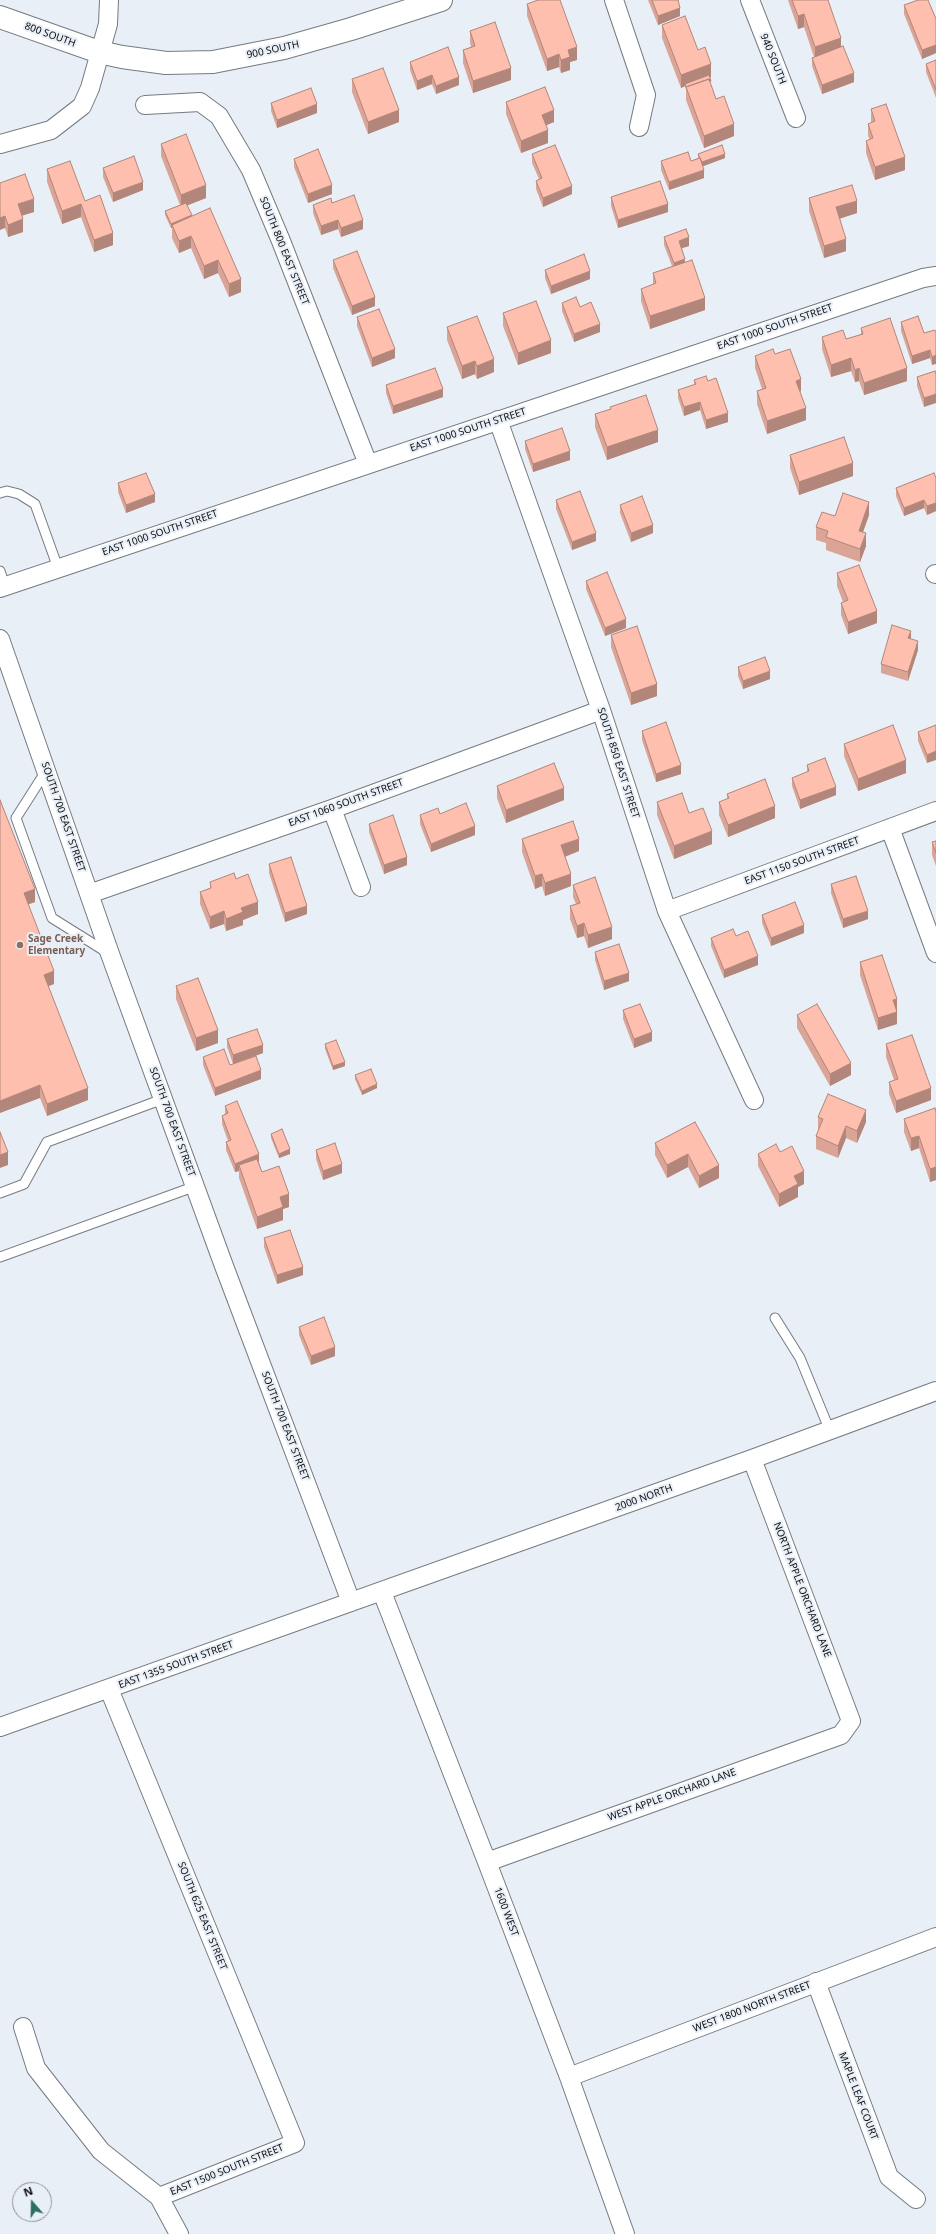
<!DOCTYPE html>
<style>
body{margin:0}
#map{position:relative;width:936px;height:2234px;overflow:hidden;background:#e8eff6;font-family:"Noto Sans",sans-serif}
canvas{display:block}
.north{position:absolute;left:12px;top:2182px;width:40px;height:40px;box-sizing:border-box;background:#e8eff6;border:1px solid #90959a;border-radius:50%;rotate:340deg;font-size:11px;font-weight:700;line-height:16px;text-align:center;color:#0b0d0f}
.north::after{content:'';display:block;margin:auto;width:14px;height:18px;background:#2c6f60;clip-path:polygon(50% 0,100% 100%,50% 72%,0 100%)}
</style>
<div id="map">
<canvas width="936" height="2234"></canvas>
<div class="north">N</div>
</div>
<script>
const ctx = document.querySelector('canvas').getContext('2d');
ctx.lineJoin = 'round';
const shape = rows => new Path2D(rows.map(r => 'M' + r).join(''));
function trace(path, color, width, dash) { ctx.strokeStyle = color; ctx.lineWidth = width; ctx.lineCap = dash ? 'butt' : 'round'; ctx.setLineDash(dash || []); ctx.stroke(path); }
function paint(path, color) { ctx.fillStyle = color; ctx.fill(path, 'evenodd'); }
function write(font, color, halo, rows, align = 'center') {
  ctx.font = font + ' "Noto Sans",sans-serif'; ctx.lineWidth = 4; ctx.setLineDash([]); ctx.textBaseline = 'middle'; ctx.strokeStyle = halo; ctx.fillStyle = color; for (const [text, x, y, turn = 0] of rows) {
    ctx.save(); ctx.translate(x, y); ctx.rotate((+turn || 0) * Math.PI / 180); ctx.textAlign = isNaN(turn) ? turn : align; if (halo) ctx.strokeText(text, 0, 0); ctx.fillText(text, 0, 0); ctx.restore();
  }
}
const service = shape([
 [0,493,7,491,19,494,35,504,58,568],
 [0,571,5,586],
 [46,771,16,818,52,918,108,953],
 [0,1193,24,1184,47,1142,163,1099],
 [0,1257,196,1186],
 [775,1318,800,1358,830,1431]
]);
const minor = shape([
 [614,0,646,95,639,127],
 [750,0,796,118],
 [145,105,200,102,219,116,251,170,281,241,368,464],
 [0,144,51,130,82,106,90,88,108,24,109,0],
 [498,420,601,710,667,911,754,1100],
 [935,574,936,574],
 [0,588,923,278,936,276],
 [0,639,110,954,224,1266,351,1602],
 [332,809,361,887],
 [890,828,936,953],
 [89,894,332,809,601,710],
 [667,911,936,811],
 [382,1592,487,1862,569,2077,625,2234],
 [109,1689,295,2143,159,2197],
 [0,1727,752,1459,936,1391],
 [487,1862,841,1735,851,1721,752,1459],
 [816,1982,889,2177,916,2199],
 [23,2027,36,2068,101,2151,159,2197,179,2234],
 [569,2077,936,1937]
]);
const tertiary = shape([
 [0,17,99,52,122,57,166,63,213,62,284,48,351,29,441,0]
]);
const wall = shape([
 [648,0,678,0,680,16,658,25],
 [788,0,828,0,841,46,854,82,822,94,812,66,812,58,814,57,804,27,798,29],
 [527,4,577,60,570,62,570,70,561,73,559,67,547,71,527,16],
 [904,5,936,19,936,53,922,59,904,14],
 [662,25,698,50,711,77,710,77,711,85,716,99,734,136,704,148,686,100,686,90,685,86,681,88,662,38],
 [470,31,511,80,473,93,463,63,463,50,471,47,470,43],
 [936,60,936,98,926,72,926,64],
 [410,62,459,85,436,94,432,84,417,90,410,70],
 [352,79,399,122,368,134,352,92],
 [506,102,554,122,546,125,548,143,521,153,506,114],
 [271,103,317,113,277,128,271,111],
 [871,109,905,170,875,180,866,153,866,141,870,140,868,136,868,124,871,123],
 [161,144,206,198,187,205,192,217,241,292,229,297,218,273,204,279,191,248,179,253,172,238,172,228,171,228,165,215,165,211,180,205,161,156],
 [532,154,572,194,543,207,536,189,536,181,539,179,532,163],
 [698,154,725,158,703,166,704,178,669,190,661,170,661,161,691,161,698,158],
 [294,159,332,194,308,203,294,167],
 [103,168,143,190,113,202,103,177],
 [47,169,85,201,113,245,94,252,81,217,62,224,47,182],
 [0,183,34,212,22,215,23,232,8,237,5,228],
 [611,197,668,212,618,228,611,206],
 [809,198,857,213,840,218,846,251,824,258,809,211],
 [332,203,363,229,341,237,338,229,321,235,313,213,313,205],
 [664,237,689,246,682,248,685,262,705,310,650,329,641,301,641,289,653,284,653,273,672,266,664,245],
 [333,260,375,306,352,315,333,268],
 [545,270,590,279,551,294,545,278],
 [562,303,580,307,600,332,574,342,562,311],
 [503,313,551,353,518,365,503,326],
 [357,317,395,358,372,367,357,326],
 [901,322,924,333,935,330,932,365,930,358,912,364,901,331],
 [447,327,494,372,477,379,475,374,462,379,447,340],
 [861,328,907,381,864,395,859,381,855,382,851,371,831,377,822,349,822,337,846,339,861,334],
 [775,354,801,391,800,392,806,420,767,434,757,404,757,391,762,389,755,368,755,356],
 [935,371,924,407,917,386,917,377],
 [694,380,708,381,728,422,706,429,700,410,684,416,678,398,678,390,694,385],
 [386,385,443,397,393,414,386,393],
 [610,407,658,442,607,460,595,427,595,414,610,409],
 [525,441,570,460,533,472,525,449],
 [790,455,853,476,799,495,790,468],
 [936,478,936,511,927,515,924,508,904,516,896,496,896,488],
 [118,483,155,502,126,513,118,492],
 [556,500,596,541,572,550,556,509],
 [620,505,653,533,631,542,620,513],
 [869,515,863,532,866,546,860,562,826,550,826,543,816,540,816,527,835,516],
 [837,573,877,623,848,634,841,615,841,603,843,602,837,586],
 [586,581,626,628,605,636,586,589],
 [611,635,657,696,631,705,611,647],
 [918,650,908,681,881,673,881,664],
 [738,667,770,679,743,689,738,676],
 [936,725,927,763,918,741,918,732],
 [642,731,681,774,656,782,642,740],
 [844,744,906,773,858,791,844,756],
 [807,765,836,795,800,809,792,786,792,778,807,772],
 [497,786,564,800,506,823,497,798],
 [727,794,775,818,728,837,719,815,719,802,727,799],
 [0,800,35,902,28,904,54,984,48,986,88,1100,47,1116,40,1098],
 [657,802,689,813,712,844,674,859,657,815],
 [440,814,475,835,431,852,420,824,420,815],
 [369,824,407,865,384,874,369,832],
 [522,839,579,851,565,857,571,886,545,896,542,886,535,889,522,852],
 [936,841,936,866,932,855,932,842],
 [269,864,307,914,285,922,269,873],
 [236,879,258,914,243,920,243,925,226,931,224,924,210,929,200,904,200,892,210,888,210,882],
 [831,884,868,919,843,928,831,893],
 [573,885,612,939,588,948,584,936,577,938,570,919,570,906,576,904,573,897],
 [762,915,804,933,771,946,762,923],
 [736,936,758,965,724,978,711,946,711,938],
 [595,952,629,981,604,990,595,960],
 [860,962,897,999,897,1024,878,1030,860,975],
 [176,986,218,1043,196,1051,176,999],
 [623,1010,652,1041,634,1048,623,1019],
 [797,1015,851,1075,830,1086,797,1028],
 [227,1039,263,1053,233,1064,227,1047],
 [325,1044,345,1066,333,1070,325,1049],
 [886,1044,931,1100,896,1113,889,1094,889,1082,894,1080,886,1057],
 [203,1057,230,1065,261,1079,215,1096,203,1065],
 [355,1075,377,1088,362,1095,355,1079],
 [225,1106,259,1163,262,1172,289,1207,283,1209,283,1220,257,1229,239,1178,239,1171,235,1172,226,1150,226,1142,228,1141,222,1124,222,1116,225,1114],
 [936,1112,936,1180,930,1182,919,1148,911,1151,904,1132,904,1119],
 [818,1117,866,1122,857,1143,846,1138,838,1158,816,1149,816,1136,819,1130,818,1129],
 [695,1122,719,1178,699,1188,688,1167,667,1178,655,1155,655,1143],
 [271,1134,290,1154,279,1158,271,1138],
 [316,1150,342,1173,323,1180,316,1159],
 [780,1152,804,1184,798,1187,798,1197,779,1207,758,1166,758,1154],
 [264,1238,303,1275,277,1284,264,1247],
 [299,1327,335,1356,311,1365,299,1335]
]);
const shadedWall = shape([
 [680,8,680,16,658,25,658,16],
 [804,14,804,27,798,29,798,16],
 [841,38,841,50,815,59,815,47],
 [936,45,936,53,922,59,922,50],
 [577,47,577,60,570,62,570,70,561,73,561,60,568,50],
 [559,54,559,67,547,71,547,59],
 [711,64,711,77,686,86,685,84,685,86,681,88,681,75],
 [511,68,511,80,473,93,473,81],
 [854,73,854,82,822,94,822,85],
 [432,75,432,84,417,90,417,81],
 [459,77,459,85,436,94,436,86],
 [317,104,317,113,277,128,277,120],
 [399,110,399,122,368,134,368,122],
 [554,110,554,122,542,127,542,115],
 [734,124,734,136,704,148,704,136],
 [548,130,548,143,521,153,521,141],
 [725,154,725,158,701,167,701,162],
 [905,157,905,170,875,180,875,167],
 [704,170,704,178,669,190,669,182],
 [143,182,143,190,113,202,113,193],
 [206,185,206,198,181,208,181,195],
 [332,185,332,194,308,203,308,194],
 [572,186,572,194,543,207,543,198],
 [34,199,34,212,18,217,18,204],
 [857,201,857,213,836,220,836,207],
 [81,204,81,217,62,224,62,211],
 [668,204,668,212,618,228,618,220],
 [192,215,192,220,172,225,172,228,171,228,171,224],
 [5,216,5,228,0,230,0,218],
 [23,219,23,232,8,237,8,225],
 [338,220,338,229,321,235,321,226],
 [363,220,363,229,341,237,341,228],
 [113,233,113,245,94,252,94,240],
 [191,236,191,248,179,253,179,241],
 [689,237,689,246,679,249,679,241],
 [846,239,846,251,824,258,824,246],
 [685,259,685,267,674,271,674,263],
 [218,260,218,273,204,279,204,266],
 [590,271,590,279,551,294,551,286],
 [241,279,241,292,229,297,229,284],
 [375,297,375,306,352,315,352,306],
 [705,298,705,310,650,329,650,316],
 [600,324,600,332,574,342,574,334],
 [551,340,551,353,518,365,518,353],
 [395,349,395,358,372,367,372,358],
 [930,350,930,358,912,364,912,356],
 [936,355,936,364,932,365,932,357],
 [851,358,851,371,831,377,831,365],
 [494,359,494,372,477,379,477,366],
 [475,361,475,374,462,379,462,366],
 [859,368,859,381,855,382,855,370],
 [907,368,907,381,864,395,864,383],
 [801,379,801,391,796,393,796,381],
 [443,389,443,397,393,414,393,406],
 [936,394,936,403,924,407,924,398],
 [700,402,700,410,684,416,684,407],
 [806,408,806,420,767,434,767,421],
 [728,413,728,422,706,429,706,420],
 [658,430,658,442,607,460,607,447],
 [570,451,570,460,533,472,533,464],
 [853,463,853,476,799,495,799,482],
 [155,494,155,502,126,513,126,505],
 [924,500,924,508,904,516,904,508],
 [869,502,869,515,859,543,859,531],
 [936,503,936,511,927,515,927,506],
 [653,525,653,533,631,542,631,533],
 [596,533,596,541,572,550,572,542],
 [866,533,866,546,860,562,860,549],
 [877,611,877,623,848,634,848,622],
 [626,619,626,628,605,636,605,628],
 [911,631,911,639,908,638],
 [918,641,918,650,908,681,908,672],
 [770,671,770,679,743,689,743,681],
 [657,684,657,696,631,705,631,693],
 [936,751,936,760,927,763,927,755],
 [906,760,906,773,858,791,858,779],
 [681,765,681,774,656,782,656,774],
 [836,787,836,795,800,809,800,800],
 [564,788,564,800,506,823,506,810],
 [775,806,775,818,728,837,728,825],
 [475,826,475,835,431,852,431,844],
 [712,831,712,844,674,859,674,846],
 [579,839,579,851,561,858,561,845],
 [407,857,407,865,384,874,384,865],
 [542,874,542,886,535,889,535,876],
 [571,874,571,886,545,896,545,883],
 [35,889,35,902,24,906,24,893],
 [258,902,258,914,243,920,243,925,226,931,226,919,241,908],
 [307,906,307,914,285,922,285,913],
 [224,911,224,924,210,929,210,917],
 [868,911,868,919,843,928,843,919],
 [584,923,584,936,577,938,577,926],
 [804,925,804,933,771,946,771,938],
 [612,927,612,939,588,948,588,935],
 [758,956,758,965,724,978,724,970],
 [54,971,54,984,44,988,44,975],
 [629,973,629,981,604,990,604,981],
 [897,999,897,1024,878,1030,878,1018,893,1000],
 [218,1030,218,1043,196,1051,196,1038],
 [652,1032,652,1041,634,1048,634,1039],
 [263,1045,263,1053,233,1064,233,1055],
 [345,1062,345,1066,333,1070,333,1066],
 [851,1063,851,1075,830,1086,830,1074],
 [261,1070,261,1079,215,1096,215,1088],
 [377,1084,377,1088,362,1095,362,1091],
 [40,1085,40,1098,0,1113,0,1101],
 [88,1088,88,1100,47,1116,47,1104],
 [931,1088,931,1100,896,1113,896,1101],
 [866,1110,866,1122,857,1143,857,1131],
 [846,1126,846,1138,838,1158,838,1146],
 [919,1136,919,1148,911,1151,911,1138],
 [290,1149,290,1154,279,1158,279,1154],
 [8,1152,8,1165,0,1168,0,1155],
 [259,1154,259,1163,239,1165,239,1171,235,1172,235,1164],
 [688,1154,688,1167,667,1178,667,1165],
 [342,1164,342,1173,323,1180,323,1171],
 [719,1165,719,1178,699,1188,699,1176],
 [936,1167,936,1180,930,1182,930,1169],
 [804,1171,804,1184,798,1187,798,1197,779,1207,779,1194,794,1176],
 [289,1194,289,1207,283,1209,283,1220,257,1229,257,1217,280,1197],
 [303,1267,303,1275,277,1284,277,1275],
 [335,1347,335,1356,311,1365,311,1356]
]);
const building = shape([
 [538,0,560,0,577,47,568,50,570,57,561,60,559,54,547,59,527,4,538,0],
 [652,0,678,0,680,8,658,16,652,0],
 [792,0,828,0,841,38,815,47,804,14,798,16,792,0],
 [918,0,928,0,936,19,936,45,922,50,904,5,918,0],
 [685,16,698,50,705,47,711,64,681,75,662,25,685,16],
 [495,22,511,68,473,81,463,50,475,46,470,31,495,22],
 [843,46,854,73,822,85,812,58,843,46],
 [448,47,459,77,436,86,432,75,417,81,410,62,448,47],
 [936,60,936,90,926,64,936,60],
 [383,68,399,110,368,122,352,79,383,68],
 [709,75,711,81,709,81,709,79,686,87,685,84,709,75],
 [709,79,716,99,724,96,734,124,704,136,686,87,709,79],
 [545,87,554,110,542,115,548,130,521,141,506,102,545,87],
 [311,88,317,104,277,120,271,103,311,88],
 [886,104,905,157,875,167,866,141,873,138,868,124,875,121,871,109,886,104],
 [186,134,206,185,181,195,161,144,186,134],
 [555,145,572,186,543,198,536,181,542,178,532,154,555,145],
 [722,145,725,154,702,162,698,154,722,145],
 [318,149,332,185,308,194,294,159,318,149],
 [688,152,691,161,700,158,704,170,669,182,661,161,688,152],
 [134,156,143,182,113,193,103,168,134,156],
 [70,161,85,201,100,195,113,233,94,240,81,204,62,211,47,169,70,161],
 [25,174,34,199,18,204,23,219,8,225,5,216,0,218,0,183,25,174],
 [660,181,668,204,618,220,611,197,660,181],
 [852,185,857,201,836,207,846,239,824,246,809,198,852,185],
 [354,195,363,220,341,228,338,220,321,226,313,205,331,198,332,203,354,195],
 [186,203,192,215,171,224,165,211,186,203],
 [210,208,241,279,229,284,218,260,204,266,191,236,179,241,172,225,210,208],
 [686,229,689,237,679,241,685,259,674,263,664,237,686,229],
 [357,251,375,297,352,306,333,260,357,251],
 [584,254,590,271,551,286,545,270,584,254],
 [692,260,705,298,650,316,641,289,656,283,653,273,692,260],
 [576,297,580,307,591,302,600,324,574,334,562,303,576,297],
 [536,301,551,340,518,353,503,313,536,301],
 [379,309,395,349,372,358,357,317,379,309],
 [477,316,494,359,477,366,475,361,462,366,447,327,477,316],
 [918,316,924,333,935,330,936,332,936,355,932,357,930,350,912,356,901,322,918,316],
 [890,318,907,368,864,383,859,368,855,370,851,358,831,365,822,337,843,330,846,339,863,334,861,328,890,318],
 [773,349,775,354,790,349,801,379,796,381,806,408,767,421,757,391,766,388,755,356,773,349],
 [435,368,443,389,393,406,386,385,435,368],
 [935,371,936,374,936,394,924,398,917,377,935,371],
 [706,376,708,381,716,378,728,413,706,420,700,402,684,407,678,390,696,384,694,380,706,376],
 [646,395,658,430,607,447,595,414,611,409,610,407,646,395],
 [562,428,570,451,533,464,525,441,562,428],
 [844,437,853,463,799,482,790,455,844,437],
 [146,473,155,494,126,505,118,483,146,473],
 [934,473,936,478,936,503,927,506,924,500,904,508,896,488,934,473],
 [580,491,596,533,572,542,556,500,580,491],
 [843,493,869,502,859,531,866,533,860,549,826,537,828,531,816,527,822,512,835,516,843,493],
 [642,496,653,525,631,533,620,505,642,496],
 [859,565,877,611,848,622,841,603,848,600,837,573,859,565],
 [607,572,626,619,605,628,586,581,607,572],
 [892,625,911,631,908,638,918,641,908,672,881,664,892,625],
 [637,626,657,684,631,693,611,635,637,626],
 [765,657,770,671,743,681,738,667,765,657],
 [666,722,681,765,656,774,642,731,666,722],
 [893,725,906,760,858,779,844,744,893,725],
 [936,725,936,751,927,755,918,732,936,725],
 [825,758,836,787,800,800,792,778,809,771,807,765,825,758],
 [554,763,564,788,506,810,497,786,554,763],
 [765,779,775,806,728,825,719,802,729,798,727,794,765,779],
 [682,793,689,813,703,808,712,831,674,846,657,802,682,793],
 [0,800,35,889,24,893,54,971,44,975,88,1088,47,1104,40,1085,0,1101,0,800],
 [466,803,475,826,431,844,420,815,438,808,440,814,466,803],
 [393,815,407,857,384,865,369,824,393,815],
 [573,821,579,839,561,845,571,874,545,883,542,874,535,876,522,839,573,821],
 [936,841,936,853,932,842,936,841],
 [291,857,307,906,285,913,269,864,291,857],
 [234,873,236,879,248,874,258,902,241,908,243,912,226,919,224,911,210,917,200,892,211,888,210,882,234,873],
 [856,876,868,911,843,919,831,884,856,876],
 [595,877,612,927,588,935,584,923,577,926,570,906,580,903,573,885,595,877],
 [795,902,804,925,771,938,762,915,795,902],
 [733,929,736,936,748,931,758,956,724,970,711,938,733,929],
 [619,944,629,973,604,981,595,952,619,944],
 [882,955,897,999,893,1000,897,1012,878,1018,860,962,882,955],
 [198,978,218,1030,196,1038,176,986,198,978],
 [640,1004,652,1032,634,1039,623,1010,640,1004],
 [817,1004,851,1063,830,1074,797,1015,817,1004],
 [257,1029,263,1045,233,1055,227,1039,257,1029],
 [912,1035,931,1088,896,1101,889,1082,898,1079,886,1044,912,1035],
 [336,1040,345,1062,333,1066,325,1044,336,1040],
 [224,1049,230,1065,256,1056,261,1070,215,1088,203,1057,224,1049],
 [371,1069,377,1084,362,1091,355,1075,371,1069],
 [828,1094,866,1110,857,1131,846,1126,838,1146,816,1136,823,1119,818,1117,828,1094],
 [237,1101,259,1154,235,1164,226,1142,231,1140,222,1116,228,1113,225,1106,237,1101],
 [935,1108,936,1112,936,1167,930,1169,919,1136,911,1138,904,1119,935,1108],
 [695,1122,719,1165,699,1176,688,1154,667,1165,655,1143,695,1122],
 [282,1129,290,1149,279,1154,271,1134,282,1129],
 [0,1132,8,1152,0,1155,0,1132],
 [335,1143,342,1164,323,1171,316,1150,335,1143],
 [776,1144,780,1152,792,1146,804,1171,794,1176,798,1184,779,1194,758,1154,776,1144],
 [257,1159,262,1172,279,1166,289,1194,280,1197,283,1207,257,1217,239,1165,257,1159],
 [290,1230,303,1267,277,1275,264,1238,290,1230],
 [324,1317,335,1347,311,1356,299,1327,324,1317]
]);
const markers = [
 [20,945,4,"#8d6e63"]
];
const streetNames = [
 ["800 SOUTH",50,35,20],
 ["900 SOUTH",273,50,-12],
 ["940 SOUTH",773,59,68],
 ["SOUTH 800 EAST STREET",284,251,68],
 ["EAST 1000 SOUTH STREET",775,327,-19],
 ["EAST 1000 SOUTH STREET",468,430,-18],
 ["EAST 1000 SOUTH STREET",160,533,-19],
 ["SOUTH 850 EAST STREET",618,763,72],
 ["EAST 1060 SOUTH STREET",346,803,-20],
 ["SOUTH 700 EAST STREET",63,817,71],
 ["EAST 1150 SOUTH STREET",802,861,-20],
 ["SOUTH 700 EAST STREET",172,1122,70],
 ["SOUTH 700 EAST STREET",285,1426,69],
 ["2000 NORTH",644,1498,-20],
 ["NORTH APPLE ORCHARD LANE",802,1590,69],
 ["EAST 1355 SOUTH STREET",176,1665,-20],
 ["WEST APPLE ORCHARD LANE",672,1795,-20],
 ["1600 WEST",506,1912,69],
 ["SOUTH 625 EAST STREET",202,1916,68],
 ["WEST 1800 NORTH STREET",752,2007,-21],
 ["MAPLE LEAF COURT",858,2096,69],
 ["EAST 1500 SOUTH STREET",227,2170,-22]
];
const educationNames = [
 ["Sage Creek",28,939],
 ["Elementary",28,951]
];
trace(service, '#757b81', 11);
trace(minor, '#757b81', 20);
trace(tertiary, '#757b81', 24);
trace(service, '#fff', 9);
trace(minor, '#fff', 18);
trace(tertiary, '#fff', 22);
paint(wall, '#daa496');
paint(shadedWall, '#b2867a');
paint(building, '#febfae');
trace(building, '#b2867a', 1);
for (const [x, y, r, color] of markers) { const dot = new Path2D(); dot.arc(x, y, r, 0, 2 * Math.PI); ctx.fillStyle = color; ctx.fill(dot); trace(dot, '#e8eff6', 1.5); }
write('10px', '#0b0d0f', '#e8eff6', streetNames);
write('bold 10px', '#785e54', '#e8eff6', educationNames, 'left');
</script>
